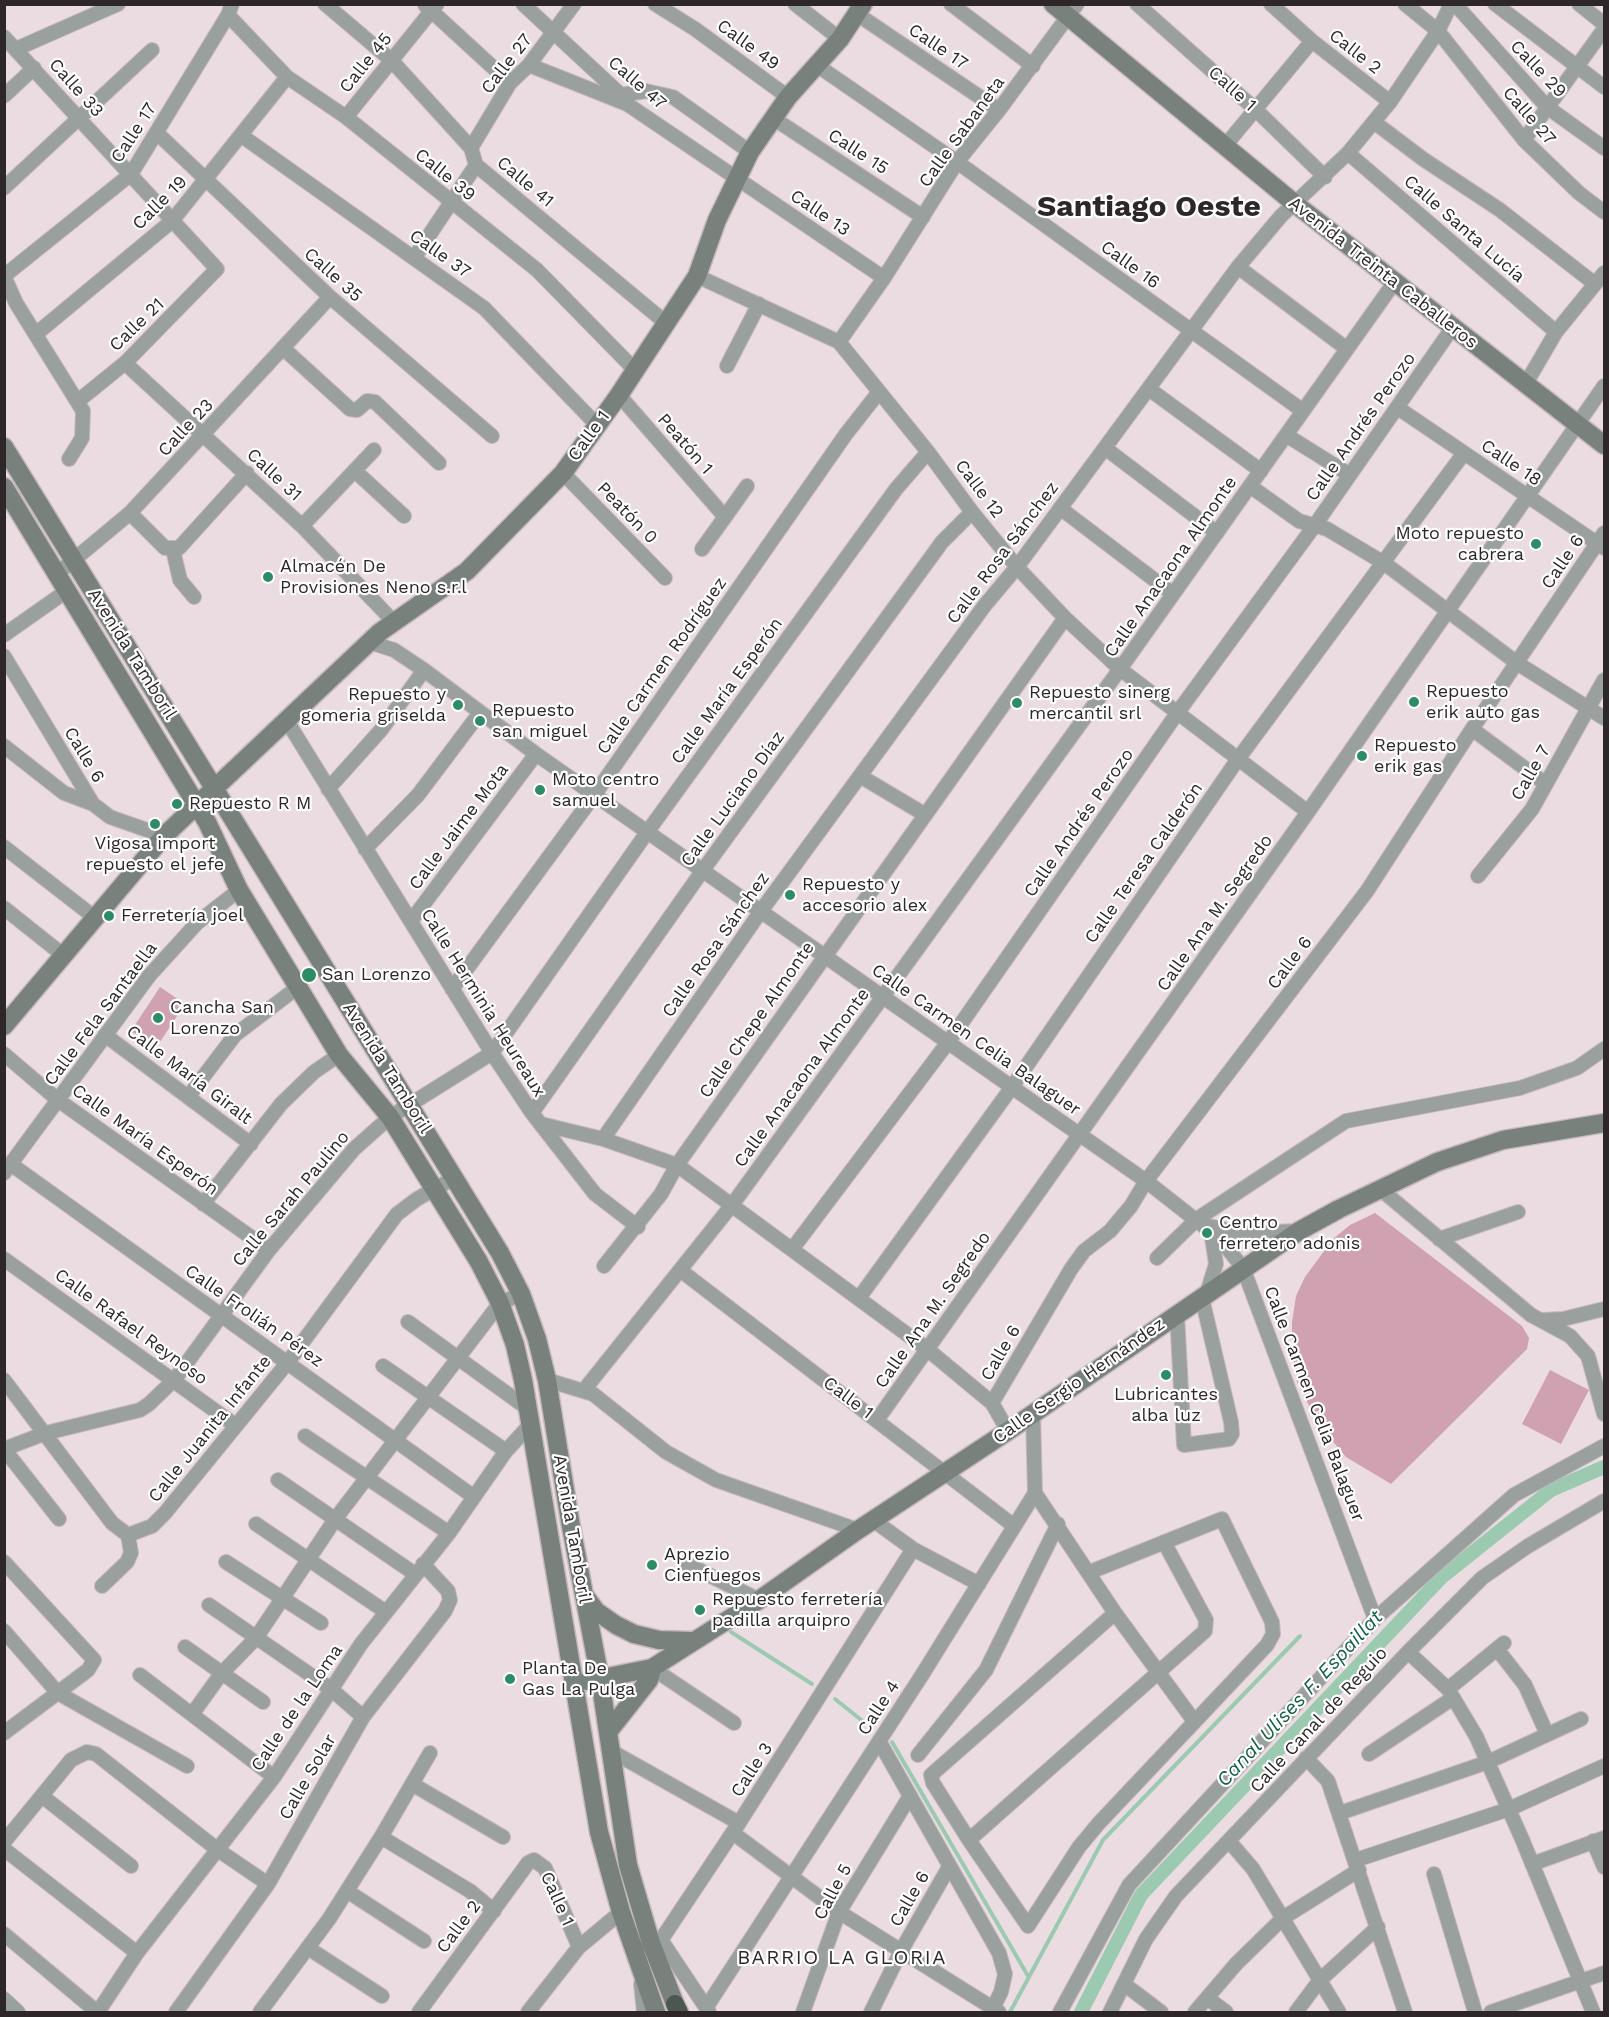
<!DOCTYPE html>
<meta charset="utf-8">
<style>
body{margin:0}
#map{position:relative;width:1609px;height:2017px;overflow:hidden;background:#ebdce1;font-family:"Work Sans",sans-serif}
canvas{display:block}
.frame{position:absolute;inset:0;border:6px solid #2d2729;pointer-events:none}
</style>
<div id="map">
<canvas width="1609" height="2017"></canvas>
<div class="frame"></div>
</div>
<script>
const ctx = document.querySelector('canvas').getContext('2d');
ctx.lineJoin = 'round';
function paint(path, color) { ctx.fillStyle = color; ctx.fill(path, 'evenodd'); }
const shape = rows => new Path2D(rows.map(r => 'M' + r).join(''));
function trace(path, color, width, dash) { ctx.strokeStyle = color; ctx.lineWidth = width; ctx.lineCap = dash ? 'butt' : 'round'; ctx.setLineDash(dash || []); ctx.stroke(path); }
function write(font, color, halo, rows, align = 'center') {
  ctx.font = font + ' "Work Sans",sans-serif'; ctx.lineWidth = 4.5; ctx.setLineDash([]); ctx.textBaseline = 'middle'; ctx.strokeStyle = halo; ctx.fillStyle = color; for (const [text, x, y, turn = 0] of rows) {
    ctx.save(); ctx.translate(x, y); ctx.rotate((+turn || 0) * Math.PI / 180); ctx.textAlign = isNaN(turn) ? turn : align; if (halo) ctx.strokeText(text, 0, 0); ctx.fillText(text, 0, 0); ctx.restore();
  }
}
const green = shape([
 [160,987,185,1004,156,1048,131,1031],
 [1375,1213,1522,1326,1529,1338,1527,1349,1391,1484,1346,1457,1319,1425,1297,1382,1292,1352,1292,1322,1296,1296,1305,1277,1333,1239,1350,1225],
 [1550,1370,1589,1390,1561,1444,1522,1424]
]);
const stream = shape([
 [731,1632,812,1684],
 [835,1699,865,1723],
 [892,1742,1028,1976],
 [1010,2012,1103,1840,1300,1636]
]);
const canal = shape([
 [1081,2012,1141,1895,1442,1577,1551,1490,1604,1467]
]);
const street = shape([
 [325,4,391,60,471,148,476,165,666,323],
 [523,4,621,95,627,104,884,278],
 [655,4,695,29,788,97],
 [795,4,840,39],
 [951,4,1033,66],
 [1137,4,1255,109,1325,177],
 [1271,4,1312,41,1390,102],
 [1405,4,1438,31,1524,140,1579,193,1604,212],
 [1455,4,1547,107,1604,148],
 [1495,4,1604,87],
 [1579,4,1604,24],
 [425,5,510,83],
 [857,14,999,110],
 [228,15,287,77,346,117,537,270,635,370],
 [4,37,217,269,125,363,78,401],
 [16,49,118,4],
 [529,65,627,104],
 [818,66,957,162,1303,411],
 [621,95,646,91,673,97,750,152],
 [4,96,34,68],
 [346,117,437,4],
 [773,118,923,217],
 [1374,122,1423,159,1500,210,1595,284],
 [157,133,330,297,492,436],
 [242,136,484,308,597,425],
 [1524,140,1604,29],
 [1224,147,1312,41],
 [471,148,510,83,529,65,574,4],
 [1348,153,1556,332],
 [4,188,152,50],
 [414,258,476,165],
 [1238,267,1347,349],
 [697,276,839,342,928,452,972,512,1017,567,1065,618,1120,669,1308,812],
 [36,334,172,221,287,77],
 [839,342,884,278,957,162,999,110,1077,4],
 [284,349,350,409,357,410,367,401,375,402,439,463],
 [125,363,302,526,393,621],
 [727,366,759,304],
 [1525,385,1556,332,1604,273],
 [1149,389,1261,471],
 [619,395,725,517,702,549],
 [1398,408,1604,548],
 [1286,435,1350,475],
 [1105,448,1217,533],
 [69,459,82,438,83,411,16,303,4,276,131,174,228,15,232,4],
 [355,471,404,516],
 [563,473,665,578],
 [1250,486,1299,521,1327,529,1384,563,1517,663,1604,718],
 [1060,508,1173,594],
 [130,513,165,548,179,548,247,473],
 [725,517,747,486],
 [302,526,374,450],
 [173,550,180,580,194,597],
 [58,573,130,513,330,297],
 [4,635,68,590],
 [369,642,394,650,424,670,536,754,1146,1181,1220,1239,1243,1268,1375,1619],
 [4,656,93,804,110,817,164,836],
 [287,721,492,1053,532,1113,595,1194,638,1227],
 [1472,729,1546,784],
 [4,746,64,793,93,804],
 [860,776,924,814],
 [328,789,381,730,424,670],
 [4,847,94,917],
 [365,849,418,795,479,714],
 [1478,876,1532,809,1604,680],
 [4,908,63,955],
 [411,921,536,754],
 [452,989,595,794,846,434,879,392],
 [105,1035,251,1144],
 [4,1054,58,1100,269,1250],
 [188,1097,235,1035,298,987],
 [532,1113,703,870,942,542,972,512],
 [541,1124,603,1139,677,1165,927,1349,992,1403,1008,1431],
 [603,1139,761,911,985,605,1017,567,1238,267,1281,216,1348,153,1390,102,1438,31,1451,4],
 [12,1165,474,1497],
 [4,1173,149,976,197,923,239,890],
 [1379,1188,1531,1315,1570,1336,1588,1356,1604,1414],
 [203,1204,281,1104,314,1072,339,1055],
 [1209,1226,1241,1233,1299,1231],
 [1439,1239,1518,1212],
 [793,1248,949,1041,1178,712,1315,525,1453,327],
 [1157,1258,1197,1219,1346,1121,1520,1088,1577,1068,1604,1049],
 [4,1259,235,1425],
 [604,1266,661,1194,677,1165,1065,618],
 [680,1270,1014,1526],
 [1206,1296,1216,1264,1211,1231],
 [859,1298,1012,1087,1238,759,1464,453],
 [1177,1314,1184,1445,1229,1439,1232,1434,1231,1422,1202,1298],
 [1543,1320,1563,1319,1604,1309],
 [408,1322,527,1408],
 [383,1366,506,1451],
 [4,1380,112,1523,128,1535],
 [547,1380,593,1394,666,1452,716,1480,858,1530],
 [584,1390,732,1205,1120,669,1396,280],
 [992,1403,1071,1269,1084,1251,1110,1231,1131,1206,1146,1181,1367,891,1472,729,1604,533],
 [877,1420,1308,812,1604,386],
 [305,1436,449,1533],
 [4,1449,46,1433,140,1410,149,1404,175,1379,269,1250,354,1149,390,1117,492,1053,648,831,896,489,928,452],
 [4,1449,59,1519],
 [278,1480,415,1574],
 [1035,1493,1115,1613,1194,1721],
 [873,1520,913,1549,979,1584],
 [256,1524,386,1612],
 [128,1535,152,1526,165,1513,288,1362,397,1214,417,1199,454,1178],
 [4,1562,94,1660,88,1670,4,1733],
 [226,1562,321,1623],
 [685,1563,759,1600],
 [1090,1572,1222,1519,1272,1622,1273,1634,1267,1645,1099,1823,1079,1847,1028,1926,969,1840,933,1783,931,1775,1115,1613],
 [102,1586,127,1562,131,1553,128,1535],
 [209,1605,331,1689,363,1717],
 [4,1631,58,1693,187,1766],
 [185,1647,263,1702],
 [1497,1649,1525,1685,1547,1734],
 [1408,1652,1448,1689,1476,1736,1522,1839,1593,2012],
 [652,1668,734,1723],
 [140,1675,274,1777],
 [1448,1689,1504,1643],
 [193,1713,221,1674,256,1638,336,1518,500,1303,521,1294],
 [879,1741,999,1953,1005,1974,1001,1992,993,2008],
 [611,1751,739,1823],
 [1369,1754,1453,1698],
 [918,1755,986,1670,1058,1524],
 [1306,1758,1328,1781,1405,2012],
 [412,1784,503,1837],
 [42,1796,131,1866],
 [1340,1813,1488,1762,1581,1719],
 [733,1833,839,1912,999,2012],
 [381,1837,470,1891,494,1911],
 [969,1840,1205,1631,1206,1620,1164,1542],
 [1229,1841,1253,1869,1339,2012],
 [1593,1841,1604,1867],
 [4,1842,71,1760,87,1752,96,1754,218,1850,268,1884],
 [4,1849,137,1953],
 [1356,1860,1509,1809,1604,1766],
 [1532,1864,1604,1838],
 [1434,1874,1475,2012],
 [347,1891,424,1941],
 [4,1934,97,2012],
 [308,1948,382,1996],
 [641,1984,644,2012],
 [1124,1984,1161,2012],
 [1207,1998,1226,2012],
 [4,1999,18,2012],
 [706,2008,922,1675,1035,1493,1033,1413],
 [98,2012,137,1953,274,1777,361,1644,449,1533,506,1451,529,1426],
 [176,2012,268,1884,363,1717,445,1611,450,1600,448,1591,423,1564],
 [260,2012,329,1919,381,1837,430,1753],
 [419,2012,528,1863,534,1860,545,1868,579,1947],
 [528,2012,579,1947,621,1912],
 [709,2012,661,1940,739,1823,913,1549],
 [803,2012,839,1912,910,1796],
 [871,2012,901,1951,949,1867],
 [1060,2012,1129,1885,1375,1619,1514,1495,1604,1446],
 [1110,2012,1146,1939,1176,1896,1408,1652,1482,1578,1528,1546,1604,1501],
 [1195,2012,1236,1964,1283,1918,1359,1870],
 [1296,2012,1320,1980,1378,1927],
 [1491,2012,1604,1973]
]);
const secondary = shape([
 [1053,4,1294,203,1604,445],
 [4,447,454,1178,500,1253,521,1294,537,1339,547,1380,570,1521,600,1679,628,1865,651,1943,675,2004],
 [4,487,207,822,239,890,298,987,339,1055,390,1117,479,1262,500,1303,515,1345,523,1380,599,1832,621,1912,656,2012],
 [4,1026,164,836,380,632,467,571,563,473,619,395,697,276,717,220,750,152,788,97,840,39,863,4],
 [585,1596,596,1611,616,1625,634,1634,659,1640,691,1641],
 [588,1681,652,1668,759,1600,858,1530,1008,1431,1299,1231,1339,1209,1437,1162,1503,1140,1604,1123],
 [608,1732,649,1680,652,1668]
]);
const highway = shape([
 [675,2004,679,2012]
]);
const markers = [
 [1536,544,6,"#2d8c65"],
 [268,577,6,"#2d8c65"],
 [1414,702,6,"#2d8c65"],
 [1017,703,6,"#2d8c65"],
 [458,705,6,"#2d8c65"],
 [480,721,6,"#2d8c65"],
 [1362,756,6,"#2d8c65"],
 [540,790,6,"#2d8c65"],
 [177,804,6,"#2d8c65"],
 [155,824,6,"#2d8c65"],
 [790,895,6,"#2d8c65"],
 [109,916,6,"#2d8c65"],
 [309,975,8,"#2d8c65"],
 [158,1018,6,"#2d8c65"],
 [1207,1233,6,"#2d8c65"],
 [1166,1375,6,"#2d8c65"],
 [652,1565,6,"#2d8c65"],
 [700,1610,6,"#2d8c65"],
 [510,1679,6,"#2d8c65"]
];
const streetNames = [
 ["Calle 49",748,45,36],
 ["Calle 17",938,47,34],
 ["Calle 2",1355,52,38],
 ["Calle 45",366,63,-51],
 ["Calle 27",507,64,-52],
 ["Calle 29",1538,69,46],
 ["Calle 47",637,83,41],
 ["Calle 33",76,88,48],
 ["Calle 1",1232,89,42],
 ["Calle 27",1529,116,49],
 ["Calle Sabaneta",962,132,-54],
 ["Calle 17",134,133,-57],
 ["Calle 15",858,152,33],
 ["Calle 39",445,175,39],
 ["Calle 41",525,182,40],
 ["Calle 19",160,203,-45],
 ["Calle 13",820,213,34],
 ["Calle Santa Lucía",1464,229,41],
 ["Calle 37",440,254,35],
 ["Calle 16",1130,265,36],
 ["Avenida Treinta Caballeros",1383,273,38],
 ["Calle 35",333,275,42],
 ["Calle 21",137,325,-44],
 ["Calle Andrés Perozo",1361,427,-55],
 ["Calle 23",186,428,-47],
 ["Calle 1",589,436,-54],
 ["Peatón 1",685,444,49],
 ["Calle 18",1511,463,34],
 ["Calle 31",274,475,43],
 ["Calle 12",979,489,53],
 ["Peatón 0",627,513,46],
 ["Calle Rosa Sánchez",1003,553,-53],
 ["Calle 6",1563,562,-56],
 ["Calle Anacaona Almonte",1171,567,-55],
 ["Avenida Tamboril",132,654,58],
 ["Calle Carmen Rodríguez",662,666,-55],
 ["Calle María Esperón",727,691,-54],
 ["Calle 6",84,755,59],
 ["Calle 7",1531,773,-60],
 ["Calle Luciano Díaz",733,799,-54],
 ["Calle Andrés Perozo",1079,823,-55],
 ["Calle Jaime Mota",459,827,-53],
 ["Calle Teresa Calderón",1144,863,-55],
 ["Calle Ana M. Segredo",1215,913,-55],
 ["Calle Rosa Sánchez",716,945,-55],
 ["Calle 6",1290,963,-53],
 ["Calle Herminia Heureaux",483,1003,58],
 ["Calle Fela Santaella",101,1014,-53],
 ["Calle Chepe Almonte",757,1020,-55],
 ["Calle Carmen Celia Balaguer",976,1040,35],
 ["Avenida Tamboril",387,1068,58],
 ["Calle María Giralt",189,1075,37],
 ["Calle Anacaona Almonte",802,1078,-54],
 ["Calle María Esperón",145,1140,36],
 ["Calle Sarah Paulino",291,1199,-50],
 ["Calle Ana M. Segredo",933,1310,-55],
 ["Calle Frolián Pérez",254,1316,35],
 ["Calle Rafael Reynoso",131,1327,36],
 ["Calle 6",1001,1353,-60],
 ["Calle Sergio Hernández",1079,1381,-35],
 ["Calle 1",848,1398,37],
 ["Calle Carmen Celia Balaguer",1314,1404,69],
 ["Calle Juanita Infante",210,1429,-51],
 ["Avenida Tamboril",572,1529,80],
 ["Calle de la Loma",297,1708,-56],
 ["Calle 4",879,1708,-57],
 ["Calle Canal de Reguio",1319,1720,-47],
 ["Calle 3",752,1770,-57],
 ["Calle Solar",308,1777,-60],
 ["Calle 5",833,1892,-62],
 ["Calle 1",557,1899,66],
 ["Calle 6",910,1899,-60],
 ["Calle 2",459,1927,-53]
];
const poiNames = [
 ["Moto repuesto",1524,534,"right"],
 ["cabrera",1524,555,"right"],
 ["Almacén De",280,567],
 ["Provisiones Neno s.r.l",280,588],
 ["Repuesto",1426,692],
 ["erik auto gas",1426,713],
 ["Repuesto sinerg",1029,693],
 ["mercantil srl",1029,714],
 ["Repuesto y",446,695,"right"],
 ["gomeria griselda",446,716,"right"],
 ["Repuesto",492,711],
 ["san miguel",492,732],
 ["Repuesto",1374,746],
 ["erik gas",1374,767],
 ["Moto centro",552,780],
 ["samuel",552,801],
 ["Repuesto R M",189,804],
 ["Vigosa import",155,844,"center"],
 ["repuesto el jefe",155,865,"center"],
 ["Repuesto y",802,885],
 ["accesorio alex",802,906],
 ["Ferretería joel",121,916],
 ["San Lorenzo",322,975],
 ["Cancha San",170,1008],
 ["Lorenzo",170,1029],
 ["Centro",1219,1223],
 ["ferretero adonis",1219,1244],
 ["Lubricantes",1166,1395,"center"],
 ["alba luz",1166,1416,"center"],
 ["Aprezio",664,1555],
 ["Cienfuegos",664,1576],
 ["Repuesto ferretería",712,1600],
 ["padilla arquipro",712,1621],
 ["Planta De",522,1669],
 ["Gas La Pulga",522,1690]
];
const waterNames = [
 ["Canal Ulises F. Espaillat",1300,1699,-47]
];
const neighbourhoodNames = [
 ["BARRIO LA GLORIA",842,1958]
];
const townNames = [
 ["Santiago Oeste",1149,207]
];
paint(green, '#d0a1b1');
trace(stream, '#9ccab1', 4);
trace(canal, '#9ccab1', 14);
trace(street, '#c5b8bc', 16);
trace(secondary, '#c5b8bc', 21);
trace(highway, '#c5b8bc', 21);
trace(street, '#9aa09d', 14);
trace(secondary, '#78817c', 18);
trace(highway, '#4c5751', 18);
for (const [x, y, r, color] of markers) { const dot = new Path2D(); dot.arc(x, y, r, 0, 2 * Math.PI); ctx.fillStyle = color; ctx.fill(dot); trace(dot, '#fff', 2); }
write('18px', '#2d2729', '#fff', streetNames);
write('18px', '#2d2729', '#fff', poiNames, 'left');
write('italic 20px', '#126143', '#fff', waterNames);
ctx.letterSpacing = '1.5px';
write('20px', '#2d2729', '#fff', neighbourhoodNames);
ctx.letterSpacing = '0px';
write('bold 30px', '#2d2729', '#fff', townNames);
</script>
